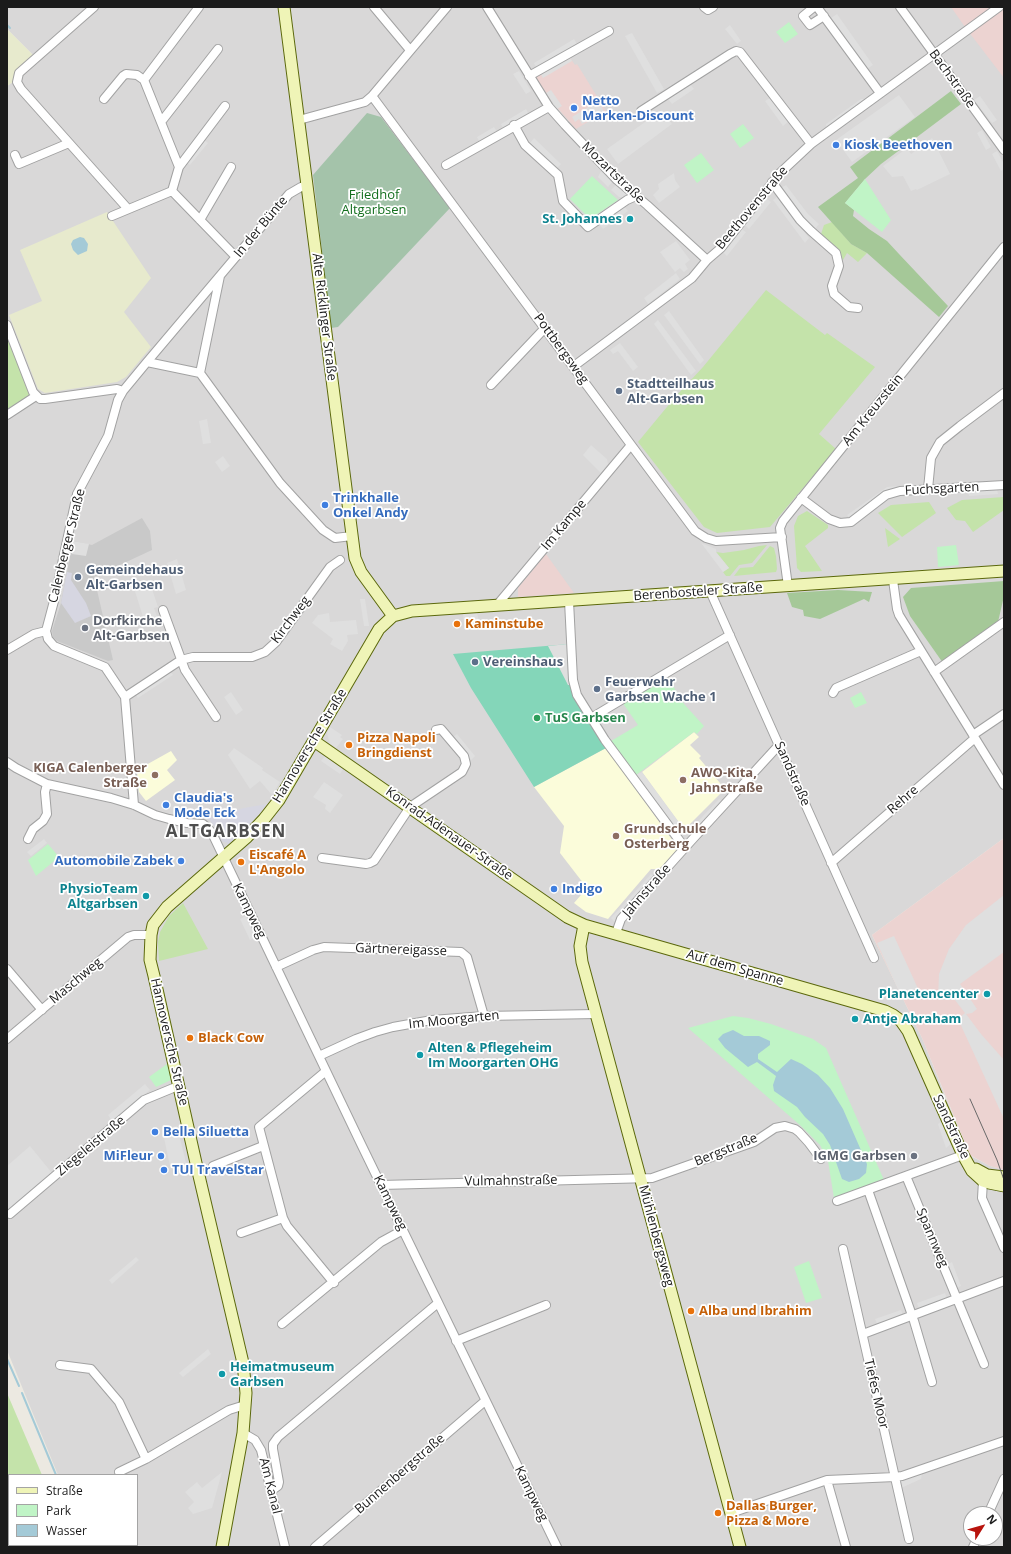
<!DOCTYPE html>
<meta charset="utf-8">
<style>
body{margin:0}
#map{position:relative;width:1011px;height:1554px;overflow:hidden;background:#ece9e1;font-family:"Open Sans",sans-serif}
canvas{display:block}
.frame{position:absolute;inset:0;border:8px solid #1b1b1b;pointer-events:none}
.legend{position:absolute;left:8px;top:1474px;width:130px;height:72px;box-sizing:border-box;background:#fff;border:1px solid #a4a4a4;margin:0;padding:5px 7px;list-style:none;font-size:12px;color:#1b1b1b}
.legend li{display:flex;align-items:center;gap:8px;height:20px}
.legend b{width:20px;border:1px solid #a4a4a4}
.north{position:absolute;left:963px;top:1506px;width:40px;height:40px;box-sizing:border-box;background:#fff;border:1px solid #a4a4a4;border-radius:50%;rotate:53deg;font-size:11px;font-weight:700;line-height:16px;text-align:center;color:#1b1b1b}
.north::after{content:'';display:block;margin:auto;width:14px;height:18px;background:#b8140e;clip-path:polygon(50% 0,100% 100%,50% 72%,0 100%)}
</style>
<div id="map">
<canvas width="1011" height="1554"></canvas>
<div class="frame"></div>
<ul class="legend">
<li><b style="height:5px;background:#eff4b7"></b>Straße</li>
<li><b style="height:11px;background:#c0f4c6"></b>Park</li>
<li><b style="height:11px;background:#a4cad7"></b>Wasser</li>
</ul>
<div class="north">N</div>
</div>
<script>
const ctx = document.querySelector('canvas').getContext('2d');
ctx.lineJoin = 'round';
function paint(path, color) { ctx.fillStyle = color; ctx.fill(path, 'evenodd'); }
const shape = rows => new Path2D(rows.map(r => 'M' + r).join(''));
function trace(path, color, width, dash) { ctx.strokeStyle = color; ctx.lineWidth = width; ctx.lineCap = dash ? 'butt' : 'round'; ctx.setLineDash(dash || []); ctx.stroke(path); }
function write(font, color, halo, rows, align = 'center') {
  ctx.font = font + ' "Open Sans",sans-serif'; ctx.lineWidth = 3.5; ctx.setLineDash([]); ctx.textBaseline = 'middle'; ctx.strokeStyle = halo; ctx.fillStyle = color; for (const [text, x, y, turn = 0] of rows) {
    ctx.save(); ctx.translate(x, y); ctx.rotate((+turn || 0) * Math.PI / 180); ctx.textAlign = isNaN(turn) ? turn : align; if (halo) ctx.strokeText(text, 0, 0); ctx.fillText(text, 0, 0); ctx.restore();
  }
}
const residential = shape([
 [7,7,1004,7,1004,838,872,935,922,1038,969,1155,990,1166,1004,1170,1004,1547,121,1547,119,1545,137,1545,137,1475,58,1475,7,1350,7,409,31,395,7,330,7,86,13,82,14,75,33,55,7,29],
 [971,1514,995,1514,995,1538,971,1538]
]);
const commercial = shape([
 [951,7,1004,7,1004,78,965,27],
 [569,56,575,65,577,64,606,111,576,129,554,104,535,77],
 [546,554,574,593,518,597,518,588],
 [1004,838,1004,1170,990,1166,970,1155,922,1038,872,935]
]);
const education = shape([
 [694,732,699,737,690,745,701,756,699,758,725,789,688,826,685,831,642,772],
 [606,748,678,848,660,869,651,869,608,919,586,912,574,903,587,888,560,853,564,826,534,787],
 [171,751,177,760,167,770,175,780,146,801,139,792,137,770]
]);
const religious = shape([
 [142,518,150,531,152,550,94,577,113,660,108,661,57,641,53,637,52,631,61,603,73,541,92,545]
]);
const farmland = shape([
 [7,29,33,55,14,75,13,82,7,86],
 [107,212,151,278,124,312,151,347,126,377,117,382,45,393,38,389,9,315,42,301,20,250]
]);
const grass = shape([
 [832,222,851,244,867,253,858,262,847,253,843,260,836,246,833,246,823,239,821,234,824,225],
 [766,290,825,335,827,333,875,367,819,434,836,449,770,527,717,533,704,527,638,442,676,396,703,367],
 [7,330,31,396,7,409],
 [1004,497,1004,510,973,532,965,521,956,520,947,508,962,500],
 [929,502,936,513,902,537,878,513,891,505],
 [807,511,828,525,828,528,805,546,822,571,801,572,797,568,794,526,798,516],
 [885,528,900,539,888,547],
 [767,545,752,563,739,565,730,576,726,576,723,572,729,568,716,552,723,553,744,550,759,546],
 [770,546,774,548,776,556,777,569,776,572,734,576,740,568,753,567],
 [183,903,208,949,159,961,158,942,160,932,169,916],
 [7,1393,42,1475,9,1475,9,1510,7,1509]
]);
const forest = shape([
 [951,91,961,104,881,164,865,179,845,203,854,210,853,216,869,229,887,241,899,254,948,306,939,317,867,253,851,244,818,207,858,178,850,167],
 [1004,581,1004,596,998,622,943,663,910,616,903,597,911,588],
 [838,590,872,592,869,602,864,599,820,619,804,616,803,610,792,607,787,593]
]);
const cemetery = shape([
 [367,113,381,117,450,208,338,327,331,328,313,175]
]);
const park = shape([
 [789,22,798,34,785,43,776,32],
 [743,124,754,138,740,148,730,134],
 [701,153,714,170,697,183,684,165],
 [592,176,618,200,590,219,570,199],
 [865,179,891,220,882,232,845,203],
 [956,545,959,565,938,567,937,547],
 [667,676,684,704,704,726,697,734,694,732,636,775,611,741,638,725,622,702],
 [861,692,867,703,855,708,850,698],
 [48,844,59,857,36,876,28,860],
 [733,1016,748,1018,771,1024,813,1039,826,1048,884,1180,834,1198,828,1161,820,1145,801,1126,688,1028],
 [167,1064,171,1080,156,1087,149,1077],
 [809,1261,822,1298,806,1303,794,1267]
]);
const pitch = shape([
 [569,644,570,687,606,748,534,787,471,688,453,654]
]);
const parking = shape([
 [837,14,873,65,867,69,831,18],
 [730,25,741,41,737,44,725,29],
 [632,33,664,89,657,93,625,36],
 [574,39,577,44,537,69,534,63],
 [569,56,572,61,543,78,540,73],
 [519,71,531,91,526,94,513,74],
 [690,84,694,89,672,104,668,99],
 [551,90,562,106,557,109,546,93],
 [899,95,915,117,852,162,836,140],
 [980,96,997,120,992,123,974,100],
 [770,98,788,122,783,126,765,101],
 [861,99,865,99,826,127,826,124],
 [598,101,604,111,582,124,579,119,575,122,572,117],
 [526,109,528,113,503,128,501,124],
 [662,110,672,124,618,164,607,149],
 [494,127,498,133,480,143,477,137],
 [982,130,991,147,986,150,977,133],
 [534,138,561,164,556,169,530,143],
 [932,138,950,174,917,190,916,189,911,191,903,176,892,177,883,166,907,148,911,154],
 [203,139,208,143,190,165,186,162],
 [997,151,1004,164,1004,169,1001,171,992,154],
 [601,171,613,181,608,187,598,177],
 [674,173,675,180,680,187,659,203,653,195,659,189,658,184],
 [617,184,630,197,619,197,611,190],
 [786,185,808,214,819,224,815,229,805,220,781,188],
 [777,197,809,238,805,243,773,200],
 [766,198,771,202,749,229,744,224],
 [624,206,628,211,603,229,599,224],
 [741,229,746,232,727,256,723,252],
 [676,241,690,260,685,264,688,269,684,272,680,268,675,272,660,252],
 [676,273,680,279,648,304,644,298],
 [669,311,704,360,700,364,664,315],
 [658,320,696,371,691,375,654,324],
 [620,343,638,367,633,371,618,351,613,354,610,350],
 [207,419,211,443,203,444,199,421],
 [591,445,607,459,608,464,601,473,583,455],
 [223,456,230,466,222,472,215,462],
 [911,485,913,487,889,489,849,517,847,515,887,487],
 [997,489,998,494,969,496,968,491],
 [73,541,89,544,86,556,72,554],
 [701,543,716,549,716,552,729,568,723,572],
 [177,559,186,590,176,594,167,563],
 [149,580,158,607,154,608,158,619,145,623,133,585],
 [360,599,365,599,369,626,364,626],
 [329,613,330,622,356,620,358,634,347,635,348,641,342,651,330,644,333,639,312,623,318,615],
 [463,613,477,613,480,625,464,625],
 [568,644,570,685,568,685,548,646],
 [170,671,173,675,138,698,135,694],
 [231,692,243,710,236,715,224,697],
 [330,727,342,735,340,737,343,739,336,748,330,744,327,733],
 [457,734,475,756,471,760,453,737],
 [234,748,263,768,262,770,280,782,272,795,260,781,250,789,228,755],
 [325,756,343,769,340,774,321,761],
 [642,772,681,825,676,830,636,775],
 [324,782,343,795,330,813,325,809,326,805,313,797],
 [719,799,723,802,691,837,687,833],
 [44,839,47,843,31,856,27,852],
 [651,874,656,878,615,922,611,918],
 [1004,895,1004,952,960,984,977,1009,972,1013,966,1014,981,1034,1004,1060,1004,1119,958,1019,965,1013,955,1000,938,1000,939,974,949,949,966,925],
 [246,916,256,937,250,940,240,919],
 [894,936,920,993,903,1000,877,943],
 [145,1084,150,1090,112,1121,108,1115],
 [943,1120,952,1143,946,1148,938,1124],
 [177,1126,186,1163,170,1166,163,1133,168,1132,172,1127],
 [30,1146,52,1173,7,1211,7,1166],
 [136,1257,139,1260,112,1284,109,1280],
 [952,1262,961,1286,955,1289,946,1265],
 [945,1293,947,1299,919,1309,917,1303],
 [901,1310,903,1315,877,1324,875,1319],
 [208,1349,211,1354,183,1377,179,1373],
 [222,1472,212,1508,193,1514,188,1508,194,1502,185,1492,197,1482,202,1488],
 [922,1473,921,1479,901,1488,899,1481]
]);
const plaza = shape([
 [67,572,72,573,71,580,86,603,91,616,75,623,61,603],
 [267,804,253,821,229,844,222,841,215,827,208,818,244,808]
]);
const water = shape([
 [80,237,84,238,88,244,87,251,78,255,73,250,71,244,73,240],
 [733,1030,744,1036,759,1036,770,1041,770,1045,758,1054,758,1059,777,1072,791,1059,802,1064,818,1075,830,1088,843,1109,867,1164,866,1173,859,1179,849,1182,842,1179,830,1145,823,1134,805,1117,797,1107,774,1091,773,1085,776,1076,757,1062,748,1067,725,1048,718,1039,723,1034]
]);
const stream = shape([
 [7,25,10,28],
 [7,1359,19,1386],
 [22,1393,56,1475],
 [89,1545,90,1547]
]);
const street = shape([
 [94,7,19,73,17,82,21,89,128,209],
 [374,7,410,50],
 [487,7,549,107,565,125,617,180,647,205,707,260],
 [704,7,708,10,713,7],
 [814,7,803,16,810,25,824,16],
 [817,7,880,93],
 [900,7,1004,150],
 [529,76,609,31],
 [144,80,199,7],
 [372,96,695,531,706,538,716,541,782,537],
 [104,99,123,76,126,74,137,75,144,80,179,167,172,191],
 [641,111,730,54,736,51,740,52,811,144],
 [299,120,365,102,372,96,447,7],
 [161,122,218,49],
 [514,125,525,145,558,175,563,201,588,227,627,200,636,196],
 [15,155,19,164,69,143],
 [446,165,549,107],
 [179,167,225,106],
 [772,182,800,220,811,231,836,253,839,266,832,286,834,294,849,307,858,308],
 [112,216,172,191,236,257],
 [200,220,231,167],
 [7,325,33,392,40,399,45,399,117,389,123,391],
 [147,362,289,194,301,187,307,185],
 [574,366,692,278,707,260,721,248,780,173,811,144,999,7],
 [200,373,220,276],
 [491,385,545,328],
 [7,415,36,396],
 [928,489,931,458,940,442,960,426,1004,393],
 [801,498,829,519,840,523,851,522,886,495,900,491,1004,485],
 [893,580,897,609,899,615,1004,785],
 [788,586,780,528,783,521,1004,247],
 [710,591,874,958],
 [569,601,573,680,577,695,605,740,685,848],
 [497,605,631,445],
 [163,610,185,670,216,717],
 [7,650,34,634,46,631],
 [934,672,1004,622],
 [833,693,836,688,921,651],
 [125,697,181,660,193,657,252,657,265,652,276,642,330,567,340,560],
 [591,718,730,635],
 [973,735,1004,714],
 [7,762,16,768,47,784,111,798,134,805,155,815,169,819,187,823,203,824,208,828,212,833,362,1146,557,1547],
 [134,805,125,697,105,667,54,646,48,639,46,631,54,601,77,494,108,436,118,400,123,391,147,362,200,373,280,483,323,530,335,538,352,536],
 [28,839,33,829,43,821,47,814,45,792,47,784],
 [322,858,366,864,370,863,374,861,410,807,462,772,466,764,464,756,441,729,436,730],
 [831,863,975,738],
 [616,933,621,919,691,841,779,745],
 [276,967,313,950,324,947,461,952,467,957,484,1016],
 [7,969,42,1010],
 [7,1039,128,937,134,935,151,935],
 [319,1056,356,1039,375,1032,393,1027,432,1020,484,1016,596,1014],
 [326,1071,259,1127,283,1218,287,1226,334,1283],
 [213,1166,263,1146],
 [906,1176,984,1364],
 [983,1181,982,1198,1004,1248],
 [381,1185,652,1178,754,1142,775,1128,785,1126,795,1129,799,1132,809,1143,821,1159],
 [868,1190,914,1321,932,1382],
 [837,1201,963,1155],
 [10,1214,144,1100,178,1086],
 [241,1233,283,1218],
 [843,1249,909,1539],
 [282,1324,381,1242,403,1230],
 [863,1334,1004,1281],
 [456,1341,546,1305],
 [60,1365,91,1369,119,1402,146,1459],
 [243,1433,255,1440,261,1450,285,1547],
 [119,1472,146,1459,229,1410,245,1405],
 [827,1480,846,1547],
 [271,1491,278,1486,279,1482,273,1449,273,1444,278,1437,438,1303],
 [731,1513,827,1480,895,1477,902,1476,1004,1441],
 [988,1514,1004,1479],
 [315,1547,485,1401],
 [973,1547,977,1538]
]);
const secondary = shape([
 [284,7,355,558,361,572,393,616],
 [314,741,567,917,584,925,885,1011,893,1015,901,1021,908,1031,963,1155,972,1171,983,1181,989,1183,1004,1186],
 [584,925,580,946,582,962,740,1547],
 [976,1169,987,1175,1004,1177],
 [222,1547,243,1433,246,1393,243,1363,196,1163,154,976,150,960,151,935,153,925,167,907,247,837,264,819,279,800,379,629,393,616,412,611,1004,571]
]);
const tram = shape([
 [970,1099,997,1160,1004,1180]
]);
const markers = [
 [574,108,4,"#3f7fe0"],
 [836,145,4,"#3f7fe0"],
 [630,219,4,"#0f9aa8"],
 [619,391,4,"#5c6f8a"],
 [325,505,4,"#3f7fe0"],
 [78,577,4,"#5c6f8a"],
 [457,624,4,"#e8710a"],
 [85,628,4,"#6b7280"],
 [475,662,4,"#5c6f8a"],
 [597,689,4,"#5c6f8a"],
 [537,718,4,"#2e9e5b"],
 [349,745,4,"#e8710a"],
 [155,775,4,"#8d6e63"],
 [683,780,4,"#8d6e63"],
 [166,805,4,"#3f7fe0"],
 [616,836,4,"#8d6e63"],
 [181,861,4,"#3f7fe0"],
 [241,862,4,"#e8710a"],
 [554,889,4,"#3f7fe0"],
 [146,896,4,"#0f9aa8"],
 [987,994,4,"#0f9aa8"],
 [855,1019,4,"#0f9aa8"],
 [190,1038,4,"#e8710a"],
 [420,1055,4,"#0f9aa8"],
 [155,1132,4,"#3f7fe0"],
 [161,1156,4,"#3f7fe0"],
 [914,1156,4,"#6b7280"],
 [164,1170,4,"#3f7fe0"],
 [691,1311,4,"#e8710a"],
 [222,1374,4,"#0f9aa8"],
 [718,1513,4,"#e8710a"]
];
const streetNames = [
 ["Bachstraße",952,79,54],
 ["Mozartstraße",613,173,44],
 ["Beethovenstraße",752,208,-50],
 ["In der Bünte",261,227,-50],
 ["Alte Ricklinger Straße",324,317,83],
 ["Pottbergsweg",561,349,54],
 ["Am Kreuzstein",873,410,-51],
 ["Fuchsgarten",942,489,-3],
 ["Im Kampe",564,525,-50],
 ["Calenberger Straße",67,546,-76],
 ["Berenbosteler Straße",698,592,-4],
 ["Kirchweg",291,620,-53],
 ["Hannoversche Straße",310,746,-59],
 ["Sandstraße",792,774,66],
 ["Rehre",903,800,-41],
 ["Konrad-Adenauer-Straße",449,834,35],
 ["Jahnstraße",647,891,-49],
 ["Kampweg",249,911,64],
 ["Gärtnereigasse",401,950,2],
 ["Auf dem Spanne",735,968,16],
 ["Maschweg",76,981,-40],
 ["Im Moorgarten",454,1020,-6],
 ["Hannoversche Straße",169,1042,77],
 ["Sandstraße",951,1127,65],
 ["Ziegeleistraße",91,1146,-40],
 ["Bergstraße",726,1150,-22],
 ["Vulmahnstraße",511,1181,-1],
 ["Kampweg",390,1203,64],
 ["Mühlenbergsweg",656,1236,75],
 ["Spannweg",932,1238,67],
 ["Tiefes Moor",876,1394,77],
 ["Bunnenbergstraße",400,1474,-41],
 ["Am Kanal",270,1486,76],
 ["Kampweg",531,1494,64]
];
const shopNames = [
 ["Netto",582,101],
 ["Marken-Discount",582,116],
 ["Kiosk Beethoven",844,145],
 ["Trinkhalle",333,498],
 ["Onkel Andy",333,513],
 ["Claudia's",174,798],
 ["Mode Eck",174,813],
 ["Automobile Zabek",173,861,"right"],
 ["Indigo",562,889],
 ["Bella Siluetta",163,1132],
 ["MiFleur",153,1156,"right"],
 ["TUI TravelStar",172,1170]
];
const parkNames = [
 ["Friedhof",374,195],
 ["Altgarbsen",374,210]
];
const cultureNames = [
 ["St. Johannes",622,219],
 ["PhysioTeam",138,889],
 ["Altgarbsen",138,904],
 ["Planetencenter",979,994],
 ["Antje Abraham",863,1019,"left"],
 ["Alten & Pflegeheim",428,1048,"left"],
 ["Im Moorgarten OHG",428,1063,"left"],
 ["Heimatmuseum",230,1367,"left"],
 ["Garbsen",230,1382,"left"]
];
const serviceNames = [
 ["Stadtteilhaus",627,384],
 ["Alt-Garbsen",627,399],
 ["Gemeindehaus",86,570],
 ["Alt-Garbsen",86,585],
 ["Vereinshaus",483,662],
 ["Feuerwehr",605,682],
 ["Garbsen Wache 1",605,697]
];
const worshipNames = [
 ["Dorfkirche",93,621],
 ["Alt-Garbsen",93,636],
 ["IGMG Garbsen",906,1156,"right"]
];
const foodNames = [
 ["Kaminstube",465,624],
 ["Pizza Napoli",357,738],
 ["Bringdienst",357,753],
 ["Eiscafé A",249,855],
 ["L'Angolo",249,870],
 ["Black Cow",198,1038],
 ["Alba und Ibrahim",699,1311],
 ["Dallas Burger,",726,1506],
 ["Pizza & More",726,1521]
];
const leisureNames = [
 ["TuS Garbsen",545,718]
];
const educationNames = [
 ["KIGA Calenberger",147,768,"right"],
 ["Straße",147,783,"right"],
 ["AWO-Kita,",691,773],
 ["Jahnstraße",691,788],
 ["Grundschule",624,829],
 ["Osterberg",624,844]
];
const districtNames = [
 ["ALTGARBSEN",226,832]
];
paint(residential, '#d9d8d8');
paint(commercial, '#ecd3d1');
paint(education, '#fbfcda');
paint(religious, '#c9c9c9');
paint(farmland, '#e7eacd');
paint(grass, '#c4e3aa');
paint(forest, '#a5c898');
paint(cemetery, '#a4c3aa');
paint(park, '#c0f4c6');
paint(pitch, '#84d6b9');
paint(parking, '#dfdfdf');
paint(plaza, '#d6d6e1');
paint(water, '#a4cad7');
trace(stream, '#a4cad7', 2);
trace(street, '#a2a2a2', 10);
trace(secondary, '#5b680c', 13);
trace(street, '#fff', 8);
trace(secondary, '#eff4b7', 11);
trace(tram, '#696969', 1);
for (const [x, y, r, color] of markers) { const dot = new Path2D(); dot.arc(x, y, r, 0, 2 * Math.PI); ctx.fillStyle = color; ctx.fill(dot); trace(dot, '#fff', 1.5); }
write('13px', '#1b1b1b', '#fff', streetNames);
write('bold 13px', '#366cbe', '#fff', shopNames, 'left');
write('13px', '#136f1e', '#fff', parkNames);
write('bold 13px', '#0d838f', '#fff', cultureNames, 'right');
write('bold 13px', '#4e5e75', '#fff', serviceNames, 'left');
write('bold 13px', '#5b616d', '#fff', worshipNames, 'left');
write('bold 13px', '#c56008', '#fff', foodNames, 'left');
write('bold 13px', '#27864d', '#fff', leisureNames, 'left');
write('bold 13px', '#785e54', '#fff', educationNames, 'left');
ctx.letterSpacing = '1px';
write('bold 17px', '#4e4e4e', '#fff', districtNames);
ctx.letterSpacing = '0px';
</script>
